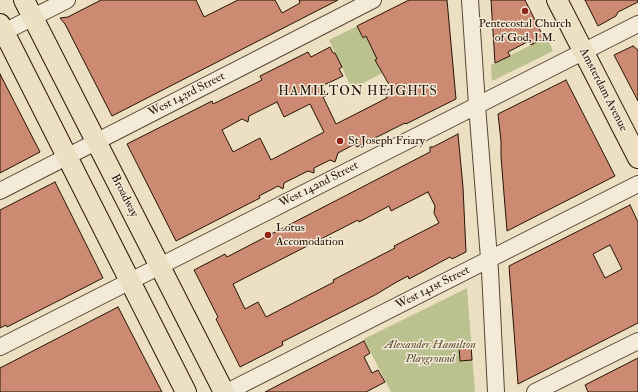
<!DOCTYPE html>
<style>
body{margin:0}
canvas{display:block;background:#eddfc2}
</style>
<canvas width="638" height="392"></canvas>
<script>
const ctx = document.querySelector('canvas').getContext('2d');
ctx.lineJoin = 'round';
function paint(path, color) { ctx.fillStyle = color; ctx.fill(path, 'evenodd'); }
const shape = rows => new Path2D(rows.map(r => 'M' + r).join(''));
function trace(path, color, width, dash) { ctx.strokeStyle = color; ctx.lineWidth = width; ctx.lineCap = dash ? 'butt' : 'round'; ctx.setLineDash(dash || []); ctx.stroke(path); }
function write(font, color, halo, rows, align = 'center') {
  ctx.font = font + ' "IM FELL Double Pica",serif'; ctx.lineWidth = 3; ctx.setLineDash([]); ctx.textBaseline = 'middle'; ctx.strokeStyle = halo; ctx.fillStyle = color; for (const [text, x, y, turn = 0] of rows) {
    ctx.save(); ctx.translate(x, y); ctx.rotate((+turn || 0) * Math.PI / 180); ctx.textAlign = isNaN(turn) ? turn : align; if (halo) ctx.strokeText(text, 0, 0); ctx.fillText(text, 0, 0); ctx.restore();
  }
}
const green = shape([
 [357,26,362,38,366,36,376,56,379,58,375,60,382,73,352,89,329,40],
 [547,37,553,51,492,81,491,65],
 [467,288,475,392,391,392,364,339]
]);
const building = shape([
 [101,0,196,0,204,17,238,0,275,0,282,13,300,3,299,0,338,0,112,116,65,24,60,18,68,17,101,0],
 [409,0,447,0,456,99,406,124,405,123,357,147,355,144,338,153,335,162,330,160,314,168,314,173,308,171,284,183,283,189,278,186,259,196,260,198,176,241,127,144,212,101,213,104,254,84,262,80,260,76,308,52,311,57,330,47,333,53,335,53,342,67,339,69,343,76,322,86,326,96,323,97,336,124,387,98,384,92,391,88,375,60,377,59,366,36,363,38,357,26,409,0],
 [277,102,284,117,310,104,324,132,271,160,260,138,233,152,222,130,242,119,248,122,249,116,277,102],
 [491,0,525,0,544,38,531,45,529,41,508,52,510,56,495,63,491,0],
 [585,0,638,0,638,2,618,12,616,16,598,26,585,0],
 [633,46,638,50,638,101,614,55,633,46],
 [0,74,40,152,0,173,0,74],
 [566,80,615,176,507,231,501,157,501,141,498,114,566,80],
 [458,134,463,187,466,252,452,259,450,257,409,279,408,276,395,283,375,295,282,342,283,345,240,367,216,319,218,317,194,270,225,254,227,257,252,244,430,152,430,147,433,147,458,134],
 [428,192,435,206,434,213,439,223,394,246,395,248,333,280,334,282,266,317,258,302,245,309,233,284,358,220,359,222,389,206,391,211,428,192],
 [55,182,103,278,7,327,6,325,0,328,0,210,55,182],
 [630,205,638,222,638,323,518,384,509,266,630,205],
 [610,245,622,269,605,278,593,254,610,245],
 [118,307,162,392,0,392,0,368,118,307],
 [364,341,370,353,364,357,372,373,378,370,385,382,366,392,265,392,364,341],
 [471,344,472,360,460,361,459,345,471,344],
 [638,358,638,392,588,392,585,385,638,358]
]);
const minor = shape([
 [470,0,477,105,490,271,496,392],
 [0,34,67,0],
 [0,191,373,0],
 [0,347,638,24],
 [227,392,638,184],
 [535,392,638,341]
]);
const major = shape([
 [24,0,224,392],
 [557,0,638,158],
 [0,24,186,392]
]);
const markers = [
 [525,11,4,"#8f2418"],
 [340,141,4,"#8f2418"],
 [268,235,4,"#8f2418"]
];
const poiNames = [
 ["Pentecostal Church",525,24,"center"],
 ["of God, I.M.",525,38,"center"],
 ["St Joseph Friary",348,141],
 ["Lotus",276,228],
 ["Accomodation",276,242]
];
const streetNames = [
 ["Amsterdam Avenue",603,90,63],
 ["West 143rd Street",187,95,-27],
 ["West 142nd Street",319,185,-27],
 ["Broadway",124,196,63],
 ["West 141st Street",433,288,-27]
];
const parkNames = [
 ["Alexander Hamilton",430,345],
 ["Playground",430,359]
];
const neighbourhoodNames = [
 ["HAMILTON HEIGHTS",358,92]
];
paint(green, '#bcc190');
paint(building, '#cd8a72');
trace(building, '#251405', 1);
trace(minor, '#574734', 18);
trace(major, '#251405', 22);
trace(minor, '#f3ead7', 16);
trace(major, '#eddfc2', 20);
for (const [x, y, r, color] of markers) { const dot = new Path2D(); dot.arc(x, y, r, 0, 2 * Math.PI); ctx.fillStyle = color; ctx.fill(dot); trace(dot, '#f3ead7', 1.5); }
write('12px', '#251405', '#f3ead7', poiNames, 'left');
write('12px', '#251405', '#f3ead7', streetNames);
write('italic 12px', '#5a5136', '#f3ead7', parkNames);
ctx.letterSpacing = '1px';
write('13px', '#251405', '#f3ead7', neighbourhoodNames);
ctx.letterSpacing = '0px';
</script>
